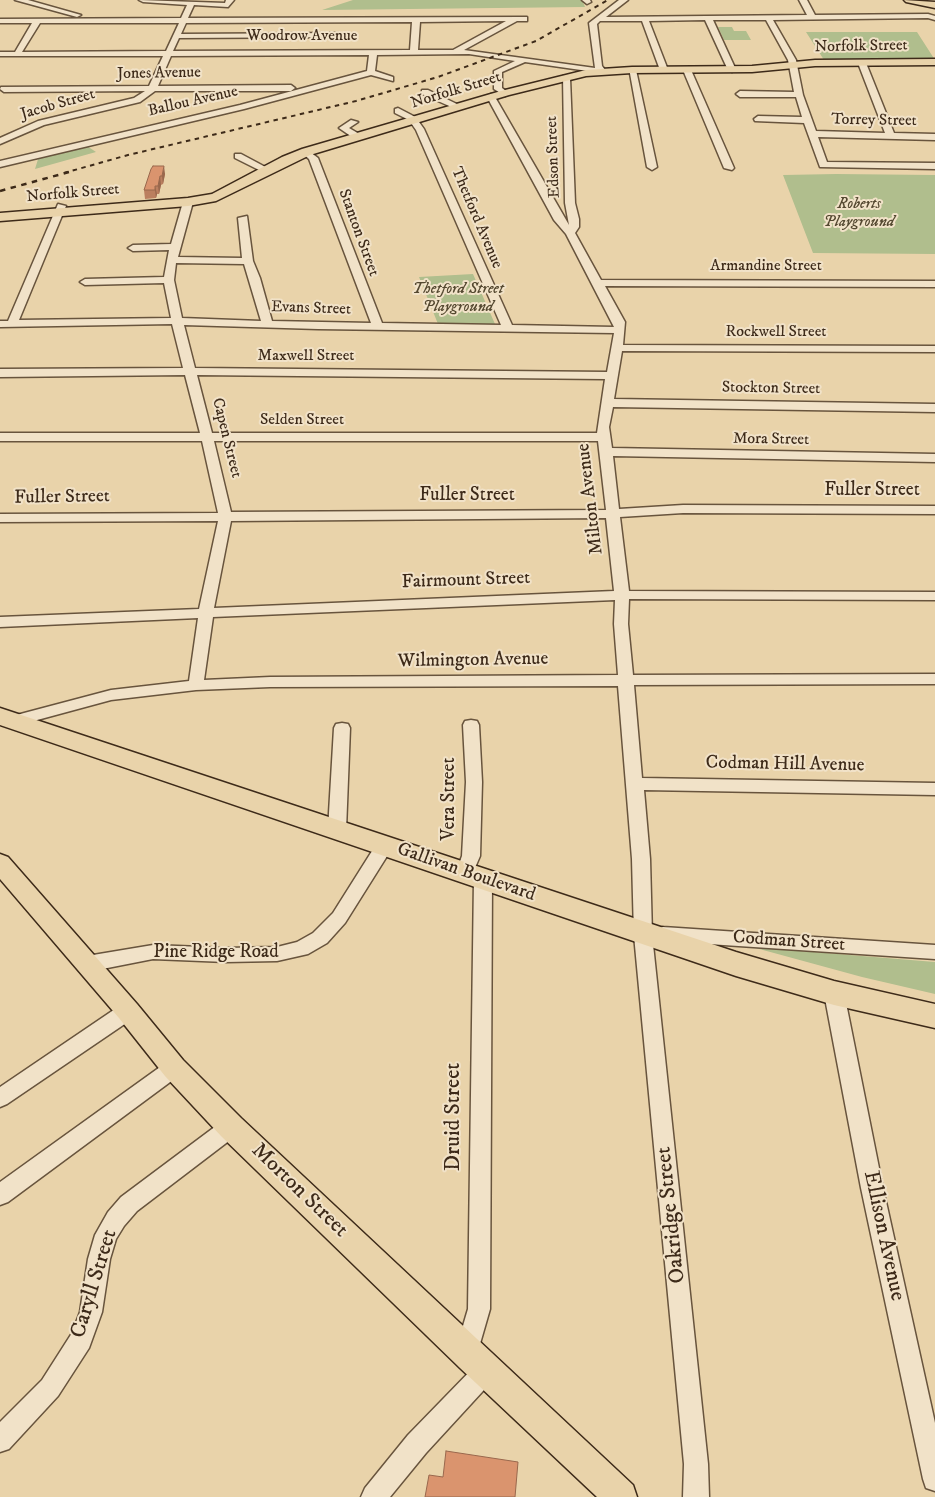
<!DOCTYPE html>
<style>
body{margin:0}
canvas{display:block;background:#e9d3aa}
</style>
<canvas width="935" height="1497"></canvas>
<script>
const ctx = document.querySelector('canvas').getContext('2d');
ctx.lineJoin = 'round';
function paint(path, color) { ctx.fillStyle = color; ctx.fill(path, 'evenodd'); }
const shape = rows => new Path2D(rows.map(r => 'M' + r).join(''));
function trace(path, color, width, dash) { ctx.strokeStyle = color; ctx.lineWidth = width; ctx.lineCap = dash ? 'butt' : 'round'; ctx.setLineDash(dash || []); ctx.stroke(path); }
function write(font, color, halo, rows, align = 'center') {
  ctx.font = font + ' "IM FELL DW Pica",serif'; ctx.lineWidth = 4; ctx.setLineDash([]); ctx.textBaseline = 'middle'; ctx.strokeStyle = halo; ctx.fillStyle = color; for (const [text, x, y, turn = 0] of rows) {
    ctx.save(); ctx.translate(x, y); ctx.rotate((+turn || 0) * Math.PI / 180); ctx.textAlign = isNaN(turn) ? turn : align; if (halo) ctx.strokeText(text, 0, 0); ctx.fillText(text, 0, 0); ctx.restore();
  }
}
const green = shape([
 [353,0,582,0,585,7,322,10],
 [718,27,732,27,734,31,746,31,751,40,724,40],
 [806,32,917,32,935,60,824,60],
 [84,144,96,152,35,169,39,156],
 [836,174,935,175,935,254,813,253,783,175],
 [473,274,495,324,438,324,419,277],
 [752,947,935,962,935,994,862,977]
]);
const minor = shape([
 [15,0,28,0,81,15,77,17,15,0],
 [139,0,225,3,226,0,234,0,228,7,194,5,188,18,524,17,527,17,527,21,517,21,464,50,595,68,589,23,619,0,628,0,606,17,807,15,799,0,807,0,815,15,928,14,935,16,935,20,928,18,773,20,796,60,803,95,816,131,885,133,858,63,862,61,866,63,894,133,935,134,935,140,818,137,827,162,935,163,935,169,820,167,804,123,755,121,754,119,758,116,802,117,796,97,740,97,736,94,740,91,794,92,788,60,766,20,713,20,736,70,732,72,728,70,705,20,649,21,668,70,664,72,660,70,642,21,600,21,597,24,602,66,606,71,602,73,525,62,502,72,502,88,509,93,505,96,494,89,494,71,515,61,469,54,377,55,375,71,393,77,393,81,371,75,244,109,0,167,0,161,240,105,367,71,369,55,171,56,158,86,291,85,295,88,291,91,155,91,140,102,44,125,0,144,0,138,38,121,134,98,145,91,4,92,0,89,1,87,149,86,163,56,0,56,0,52,15,52,32,23,0,23,0,19,181,18,187,5,143,2,139,0],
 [506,21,453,50,418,50,420,22,506,21],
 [412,22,410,50,173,51,179,38,340,37,344,35,340,33,181,34,186,23,412,22],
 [40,23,179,23,166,51,22,52,40,23],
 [582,0,590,0,591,2,587,4,582,0],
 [629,68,636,70,657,167,652,170,647,167,629,68],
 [684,68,691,70,734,168,732,170,724,168,683,70,684,68],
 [563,76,570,78,575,203,579,219,579,227,575,233,601,280,935,281,935,287,605,286,625,322,623,345,935,346,935,352,622,351,614,399,935,404,935,412,613,407,609,427,612,448,935,454,935,462,613,456,619,509,683,505,935,506,935,514,683,513,620,517,629,591,935,592,935,600,629,599,628,624,633,675,935,674,935,684,634,685,642,778,935,783,935,795,644,790,650,859,652,935,708,1464,709,1497,683,1497,684,1464,634,935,632,859,618,686,270,687,196,690,111,700,15,726,9,725,7,721,9,717,111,690,189,681,198,618,0,627,0,617,199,609,218,521,0,522,0,514,218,513,202,441,0,441,0,433,200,433,185,375,0,377,0,369,183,368,172,324,0,327,0,321,8,321,58,204,66,206,19,320,171,318,164,283,85,285,80,282,85,279,164,277,169,250,133,251,128,248,133,245,171,244,183,202,188,199,193,202,178,257,242,258,238,218,247,216,253,261,260,278,272,321,371,323,309,159,301,152,306,149,318,158,382,323,501,325,416,130,409,120,395,113,395,109,398,108,421,120,419,122,424,129,512,325,614,327,566,234,554,220,487,97,491,94,495,97,569,225,565,203,563,76],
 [176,263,244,264,261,321,182,318,174,280,176,263],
 [184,325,318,329,614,333,607,372,195,368,184,325],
 [197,375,605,379,597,433,212,433,197,375],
 [214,441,598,441,606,510,231,512,214,441],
 [606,518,614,591,214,608,231,521,606,518],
 [615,600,614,624,618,675,270,677,204,680,213,617,615,600],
 [422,90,428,90,463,107,456,109,422,94,422,90],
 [351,120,358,122,349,128,361,135,361,139,355,139,339,128,351,120],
 [235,154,241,154,271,170,263,172,235,158,235,154],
 [471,720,477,721,479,725,482,782,480,856,471,877,465,879,459,877,456,872,462,856,466,782,463,725,465,721,471,720],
 [342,723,348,724,350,728,346,830,343,834,337,836,331,834,328,830,334,728,336,724,342,723],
 [385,839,391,840,394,845,345,923,327,943,308,954,277,961,226,962,153,959,87,972,80,969,78,964,80,959,87,956,153,945,226,948,277,947,297,942,313,933,333,913,379,840,385,839],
 [483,872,489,874,492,879,490,1309,475,1361,467,1365,459,1361,455,1353,468,1309,474,879,477,874,483,872],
 [663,927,935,945,935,959,663,941,656,939,654,934,656,929,663,927],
 [834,985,841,987,844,993,883,1188,935,1423,935,1491,926,1488,923,1479,861,1188,824,993,827,987,834,985],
 [128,1003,135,1005,138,1011,135,1017,7,1104,0,1107,0,1087,121,1005,128,1003],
 [174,1059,181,1062,184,1068,181,1074,8,1202,0,1205,0,1182,167,1062,174,1059],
 [231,1118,238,1120,241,1127,238,1134,137,1211,124,1226,116,1239,110,1259,102,1312,89,1348,58,1396,9,1449,0,1452,0,1422,42,1380,72,1333,80,1312,88,1259,95,1235,108,1212,121,1197,224,1120,231,1118],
 [486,1359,494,1363,498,1371,494,1379,426,1453,390,1497,361,1497,365,1488,408,1435,478,1363,486,1359]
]);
const major = shape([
 [904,0,935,2,935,8,906,2,904,0],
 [935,59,935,65,815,66,752,72,632,73,586,76,509,95,310,155,216,201,188,206,0,221,0,213,188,198,212,194,282,157,302,149,501,91,586,70,632,67,752,66,815,60,935,59],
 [0,854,8,857,137,1004,183,1060,241,1118,633,1485,637,1497,597,1497,460,1368,221,1136,165,1076,119,1018,0,879,0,854]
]);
const highway = shape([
 [0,708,736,952,834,981,935,1004,935,1028,834,1005,736,976,0,725,0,708]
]);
const railFar1 = shape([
 [64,173,128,155,356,101,438,77,536,41,608,0]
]);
const rail = shape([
 [0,191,69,172]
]);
const wall = shape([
 [153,166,165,174,163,184,161,185,159,194,157,194,156,198,145,199,144,190]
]);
const shadedWall = shape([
 [164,166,165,174,163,184,162,176],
 [160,176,161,185,159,194,158,186],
 [155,186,157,194,156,198,155,190]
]);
const building = shape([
 [153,166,164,166,162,176,160,176,158,186,155,186,155,190,144,190,151,169,153,166],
 [446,1451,518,1462,515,1497,425,1497,429,1475,443,1477,446,1451]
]);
const farStreetnames = [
 ["Woodrow Avenue",302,37],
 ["Norfolk Street",861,47,-1],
 ["Jones Avenue",159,74,-1],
 ["Norfolk Street",456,91,-17],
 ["Ballou Avenue",193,102,-13],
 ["Jacob Street",58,105,-16],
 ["Torrey Street",874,121,1],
 ["Edson Street",554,157,-92],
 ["Norfolk Street",73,194,-5],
 ["Thetford Avenue",476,218,67],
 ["Stanton Street",358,233,70],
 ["Armandine Street",766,267],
 ["Evans Street",311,309,2],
 ["Rockwell Street",776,333],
 ["Maxwell Street",306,357],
 ["Stockton Street",771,389,1],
 ["Selden Street",302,421],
 ["Capen Street",226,438,76],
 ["Mora Street",771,440,1]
];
const farParknames = [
 ["Roberts",859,205],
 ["Playground",859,223],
 ["Thetford Street",458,290],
 ["Playground",458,308]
];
const streetNames = [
 ["Fuller Street",872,491],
 ["Fuller Street",467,496],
 ["Fuller Street",62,498,-1],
 ["Milton Avenue",591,499,-97],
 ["Fairmount Street",466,581,-2],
 ["Wilmington Avenue",473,661,-1],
 ["Codman Hill Avenue",785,765,1],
 ["Vera Street",450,799,-90],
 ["Gallivan Boulevard",466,873,19],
 ["Codman Street",789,942,4],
 ["Pine Ridge Road",216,953]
];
const nearStreetnames = [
 ["Druid Street",454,1117,-90],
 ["Morton Street",299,1191,44],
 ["Oakridge Street",672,1215,-96],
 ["Ellison Avenue",883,1236,78],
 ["Caryll Street",95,1284,-73]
];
paint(green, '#b0be8d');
trace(minor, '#68543d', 3);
trace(major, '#3d2a19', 3);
trace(highway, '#3d2a19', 3);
paint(minor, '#f1e2c8');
paint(major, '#e9d3aa');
paint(highway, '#e9d3aa');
trace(railFar1, '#3d2a19', 2, [4.5, 4.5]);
trace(rail, '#3d2a19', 2.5, [5.5, 5.5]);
paint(wall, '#bb7f5f');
paint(shadedWall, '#99684d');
paint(building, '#da946e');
trace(building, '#99684d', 1);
write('16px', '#3d2a19', '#f1e2c8', farStreetnames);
write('italic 16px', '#544830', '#f1e2c8', farParknames);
write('19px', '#3d2a19', '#f1e2c8', streetNames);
write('22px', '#3d2a19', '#f1e2c8', nearStreetnames);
</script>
